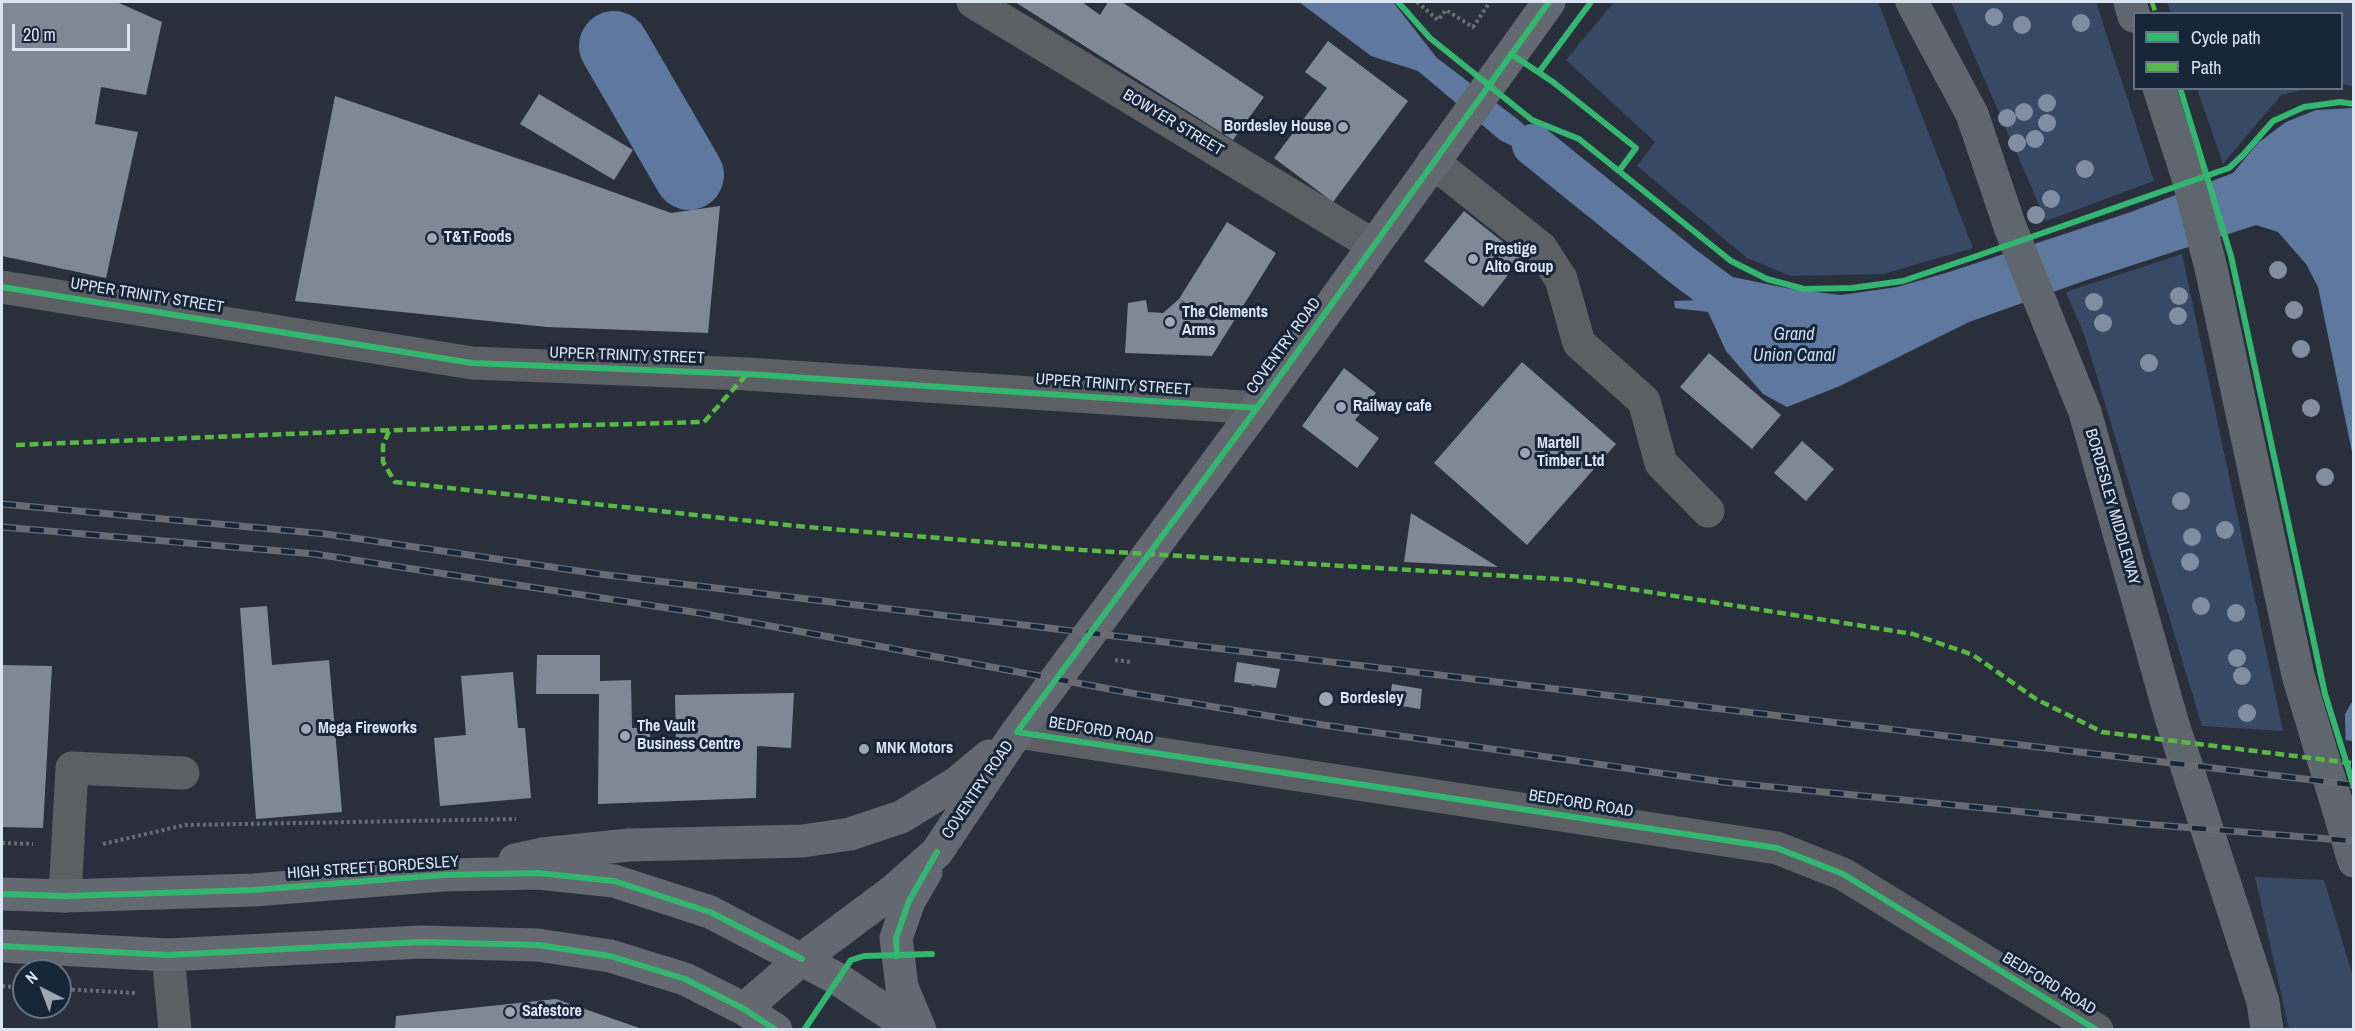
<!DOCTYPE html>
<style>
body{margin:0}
#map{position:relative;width:2355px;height:1031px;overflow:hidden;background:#29303b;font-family:"Archivo Narrow",sans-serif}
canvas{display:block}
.frame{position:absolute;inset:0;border:3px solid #dbe5f2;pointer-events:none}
.legend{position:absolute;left:2133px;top:12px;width:210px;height:78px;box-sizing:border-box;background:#172539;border:2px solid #657283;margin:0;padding:8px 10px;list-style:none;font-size:18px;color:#dbe5f2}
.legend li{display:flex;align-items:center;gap:12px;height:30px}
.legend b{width:30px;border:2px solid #657283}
.north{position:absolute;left:12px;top:959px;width:60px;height:60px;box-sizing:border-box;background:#172539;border:2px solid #657283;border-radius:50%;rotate:318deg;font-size:16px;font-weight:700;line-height:24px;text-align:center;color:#dbe5f2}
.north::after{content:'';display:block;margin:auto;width:21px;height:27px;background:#9da6b2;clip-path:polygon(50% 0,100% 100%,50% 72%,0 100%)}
.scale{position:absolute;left:12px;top:24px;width:118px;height:27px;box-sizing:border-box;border:3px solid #dbe5f2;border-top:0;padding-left:8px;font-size:18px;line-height:21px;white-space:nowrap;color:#dbe5f2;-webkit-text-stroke:4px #172539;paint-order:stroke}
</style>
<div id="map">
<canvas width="2355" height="1031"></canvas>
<div class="frame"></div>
<ul class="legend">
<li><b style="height:8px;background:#33b770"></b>Cycle path</li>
<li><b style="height:8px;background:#58b947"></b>Path</li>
</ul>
<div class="north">N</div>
<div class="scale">20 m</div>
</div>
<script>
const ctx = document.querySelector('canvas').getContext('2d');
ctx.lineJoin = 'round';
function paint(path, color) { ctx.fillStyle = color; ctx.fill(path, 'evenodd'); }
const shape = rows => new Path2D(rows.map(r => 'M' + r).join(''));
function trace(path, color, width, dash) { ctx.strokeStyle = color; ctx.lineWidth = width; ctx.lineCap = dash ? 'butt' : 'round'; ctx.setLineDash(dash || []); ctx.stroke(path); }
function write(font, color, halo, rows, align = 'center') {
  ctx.font = font + ' "Archivo Narrow",sans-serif'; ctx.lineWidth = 6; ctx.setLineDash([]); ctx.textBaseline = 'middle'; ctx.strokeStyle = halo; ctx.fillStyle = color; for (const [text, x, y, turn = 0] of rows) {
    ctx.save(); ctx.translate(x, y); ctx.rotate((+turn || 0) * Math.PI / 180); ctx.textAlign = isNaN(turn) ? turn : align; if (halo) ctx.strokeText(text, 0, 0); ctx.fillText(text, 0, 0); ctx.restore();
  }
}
const green = shape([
 [1614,2,1878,2,1973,248,1883,274,1791,276,1747,258,1637,166,1655,142,1566,60],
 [1951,2,2096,2,2154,181,2046,221],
 [2167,2,2353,2,2353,86,2342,84,2342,14,2171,13],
 [2197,89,2197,88,2305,89,2281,95,2223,164],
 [2182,254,2283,731,2202,726,2085,337,2066,292],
 [2255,877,2324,880,2353,977,2353,1029,2289,1029]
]);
const water = shape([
 [1299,2,1393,2,1437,58,1520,121,1578,179,1500,140,1418,71,1371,56],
 [2353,108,2353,457,2318,287,2306,264,2278,232,2256,225,2084,281,1969,322,1840,386,1787,407,1763,394,1726,351,1708,312,1675,308,1674,301,1703,300,1684,267,1791,289,1841,295,1897,287,1949,272,2131,212,2233,173,2258,143,2286,122,2316,110],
 [2353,700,2353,780,2346,761,2345,714]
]);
const pier = shape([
 [2343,740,2353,741,2354,783,2351,782,2343,762]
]);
const canal = shape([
 [1533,145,1684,267,1731,302]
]);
const river = shape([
 [614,46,689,175]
]);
const building = shape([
 [2,2,117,2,162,22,146,95,101,87,95,124,138,132,106,278,2,256],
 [1015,2,1082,2,1100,15,1108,2,1122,2,1264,97,1233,140],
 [1328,41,1408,101,1333,202,1274,158,1327,88,1305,72],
 [539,94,633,150,614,180,520,124],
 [335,96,563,174,671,213,720,206,708,333,547,327,295,301],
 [1464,211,1522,257,1483,307,1424,261],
 [1227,222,1276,253,1212,356,1125,353,1128,303,1146,300,1148,312,1163,313,1179,299],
 [1179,299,1214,321,1214,322,1189,308],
 [1709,353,1781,415,1752,449,1680,387],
 [1522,362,1616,444,1527,545,1434,463],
 [1344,368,1376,393,1355,420,1379,438,1357,468,1302,426],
 [1802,441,1834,469,1806,501,1774,473],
 [1411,513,1498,567,1404,562],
 [267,606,272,665,329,660,342,812,256,819,240,608],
 [537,655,600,655,600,681,631,680,632,728,650,728,650,744,676,744,675,695,794,693,791,748,757,746,756,798,598,804,599,694,536,694],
 [1237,662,1280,669,1276,688,1234,682],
 [2,665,52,666,43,828,2,827],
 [513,672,518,728,525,728,531,798,440,806,434,738,466,735,461,676],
 [1392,684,1422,689,1420,709,1389,704],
 [556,999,645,1030,395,1030,396,1016]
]);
const path = shape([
 [1417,2,1438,20,1446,10,1473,27,1490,2],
 [1115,660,1132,662],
 [1253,686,1254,680],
 [2,843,33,844],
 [103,844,185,825,516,819],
 [2,986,24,988],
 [60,989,135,993]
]);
const minor = shape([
 [973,2,1373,245],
 [1433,162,1541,248,1561,279,1579,343,1644,401,1661,463,1708,511],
 [2,287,472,363,747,374,1257,408],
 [1017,732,1777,848,1843,874,2097,1030],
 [65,896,72,768,183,773],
 [168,955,175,1030]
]);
const major = shape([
 [515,860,542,854,629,845,803,841,850,834,901,817,958,782,989,756],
 [2,894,65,896,253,890,443,875,538,873,614,881,710,912,838,979,914,1030],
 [2,946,168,955,422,942,538,945,610,956,685,979,744,1009,776,1030],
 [744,1009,802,959,893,891,937,852,1017,732,1257,408,1549,2],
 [920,1030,902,987,896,938,909,901,926,872]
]);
const highway = shape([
 [1912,2,1972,114,2010,227,2085,412,2172,721,2263,1002,2267,1030],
 [2130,2,2134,16],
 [2159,88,2188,178,2211,268,2298,675,2354,861]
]);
const rail = shape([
 [2,504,326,534,599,574,2354,785],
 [2,527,315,554,700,613,1142,695,1323,725,1723,782,2144,824,2354,841]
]);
const quiet = shape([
 [2152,2,2156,14],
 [389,431,383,445,383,462,395,482,796,526,1082,550,1574,580,1913,634,1973,655,2036,699,2102,732,2351,763],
 [16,445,362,431,704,422,747,374]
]);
const cycleway = shape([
 [1398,2,1430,38,1532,120,1579,139,1731,261,1767,279,1804,289,1852,288,1903,281,1971,258,2229,168,2243,155,2273,121,2304,107,2340,102,2354,104],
 [1549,2,1257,408,1017,732,1777,848,1843,874,2097,1030],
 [1511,54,1553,82,1636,148,1619,171],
 [1539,72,1591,2],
 [2180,88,2231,256,2325,694,2354,787],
 [2,287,472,363,747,374,1257,408],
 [2,894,65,896,253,890,443,875,538,873,614,881,710,912,802,959],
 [2,946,168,955,422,942,538,945,610,956,685,979,744,1009,776,1030],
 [897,956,896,938,909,901,937,852],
 [804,1030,851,960,864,956,932,954]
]);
const trees = [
 [1994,17],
 [2081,23],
 [2022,25],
 [2047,103],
 [2024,112],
 [2007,118],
 [2047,123],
 [2035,139],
 [2017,143],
 [2085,169],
 [2051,199],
 [2036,215],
 [2278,270],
 [2179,296],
 [2094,302],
 [2294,310],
 [2178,316],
 [2103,323],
 [2301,349],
 [2149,363],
 [2311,408],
 [2325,477],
 [2181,501],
 [2225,530],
 [2192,537],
 [2190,562],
 [2201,606],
 [2236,613],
 [2237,658],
 [2242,676],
 [2247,713]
];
const markers = [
 [1343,127,6,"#9da6b2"],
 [432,238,6,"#9da6b2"],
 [1473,259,6,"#9da6b2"],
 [1170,322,6,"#9da6b2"],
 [1341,407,6,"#9da6b2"],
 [1525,453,6,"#9da6b2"],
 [1326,699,8,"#9da6b2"],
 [306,729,6,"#9da6b2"],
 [625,736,6,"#9da6b2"],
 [864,749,6,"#9da6b2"],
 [510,1012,6,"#9da6b2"]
];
const streetNames = [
 ["BOWYER STREET",1173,123,31],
 ["UPPER TRINITY STREET",147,296,9],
 ["COVENTRY ROAD",1284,346,-54],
 ["UPPER TRINITY STREET",627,356,2],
 ["UPPER TRINITY STREET",1113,385,4],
 ["BORDESLEY MIDDLEWAY",2112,507,74],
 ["BEDFORD ROAD",1101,731,9],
 ["COVENTRY ROAD",978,790,-56],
 ["BEDFORD ROAD",1581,804,9],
 ["HIGH STREET BORDESLEY",373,868,-4],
 ["BEDFORD ROAD",2049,984,31]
];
const poiNames = [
 ["Bordesley House",1331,127,"right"],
 ["T&T Foods",444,238],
 ["Prestige",1485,250],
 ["Alto Group",1485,268],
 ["The Clements",1182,313],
 ["Arms",1182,331],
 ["Railway cafe",1353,407],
 ["Martell",1537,444],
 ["Timber Ltd",1537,462],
 ["Bordesley",1340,699],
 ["The Vault",637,727],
 ["Business Centre",637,745],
 ["Mega Fireworks",318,729],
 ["MNK Motors",876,749],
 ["Safestore",522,1012]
];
const waterNames = [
 ["Grand",1794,335],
 ["Union Canal",1794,356]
];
paint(green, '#374965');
paint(water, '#5e789f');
paint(pier, '#29303b');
trace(canal, '#5e789f', 42);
trace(river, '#5e789f', 70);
paint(building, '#7f8996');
trace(path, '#696d72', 4, [3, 3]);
trace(minor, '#5c6064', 33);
trace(major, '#646870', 33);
trace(highway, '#60666d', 33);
trace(rail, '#686c72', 7);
trace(rail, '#172539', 4.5, [14]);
trace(quiet, '#58b947', 4.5, [9, 4.5]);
trace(cycleway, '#33b770', 6);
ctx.fillStyle = '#818ea1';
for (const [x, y] of trees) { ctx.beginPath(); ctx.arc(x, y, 9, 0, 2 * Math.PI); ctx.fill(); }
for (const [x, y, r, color] of markers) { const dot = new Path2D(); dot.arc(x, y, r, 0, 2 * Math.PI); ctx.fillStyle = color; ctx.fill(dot); trace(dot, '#172539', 2); }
write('16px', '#dbe5f2', '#172539', streetNames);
write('bold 16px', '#dbe5f2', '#172539', poiNames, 'left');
write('italic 18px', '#cbddf8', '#172539', waterNames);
</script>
